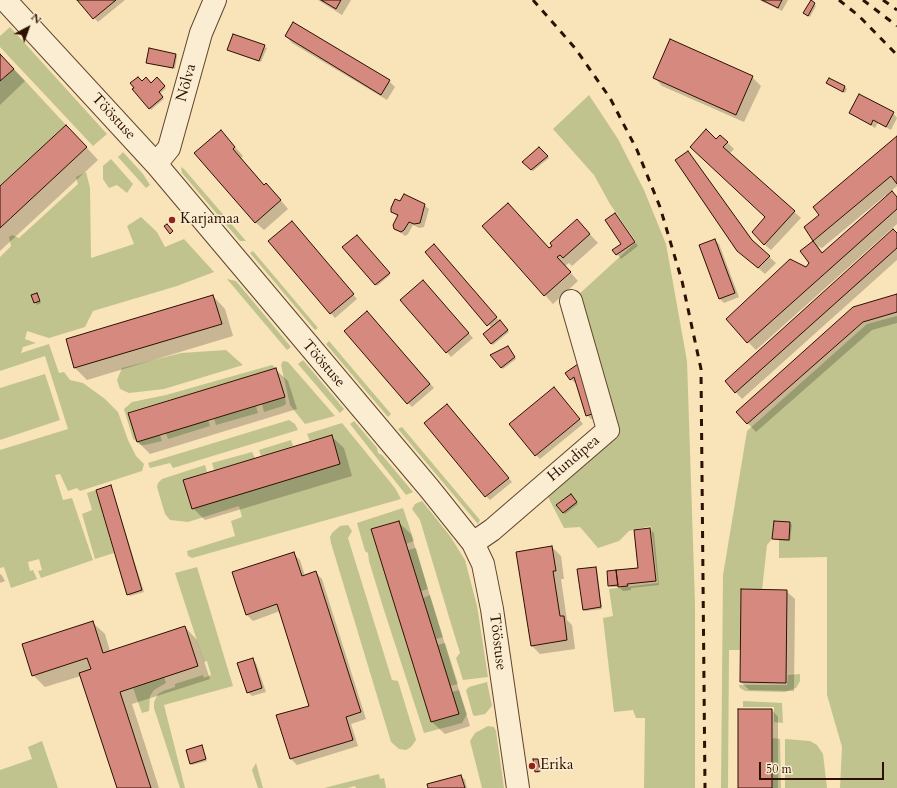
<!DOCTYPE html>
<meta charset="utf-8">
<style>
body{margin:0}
#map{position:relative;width:897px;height:788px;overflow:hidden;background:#f9e3b8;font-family:Cardo,serif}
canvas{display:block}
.north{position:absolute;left:8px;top:8px;width:40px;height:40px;-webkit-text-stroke:3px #fbedd1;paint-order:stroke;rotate:41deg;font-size:11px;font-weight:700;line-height:16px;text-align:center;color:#2d1000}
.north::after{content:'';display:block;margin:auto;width:14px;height:18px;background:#2d1000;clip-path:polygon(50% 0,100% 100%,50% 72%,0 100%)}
.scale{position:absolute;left:759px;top:762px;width:125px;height:18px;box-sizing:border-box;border:2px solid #2d1000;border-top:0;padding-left:5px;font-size:12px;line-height:14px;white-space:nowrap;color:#2d1000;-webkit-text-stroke:3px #fbedd1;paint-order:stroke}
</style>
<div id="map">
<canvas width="897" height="788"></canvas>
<div class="north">N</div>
<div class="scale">50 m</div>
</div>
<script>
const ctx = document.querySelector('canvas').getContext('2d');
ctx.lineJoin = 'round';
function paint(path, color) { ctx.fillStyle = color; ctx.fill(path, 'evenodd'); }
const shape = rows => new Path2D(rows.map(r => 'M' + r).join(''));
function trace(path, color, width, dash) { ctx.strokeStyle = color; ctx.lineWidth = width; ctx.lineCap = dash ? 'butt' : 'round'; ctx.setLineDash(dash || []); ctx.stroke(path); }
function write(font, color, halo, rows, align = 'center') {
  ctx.font = font + ' Cardo,serif'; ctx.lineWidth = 3; ctx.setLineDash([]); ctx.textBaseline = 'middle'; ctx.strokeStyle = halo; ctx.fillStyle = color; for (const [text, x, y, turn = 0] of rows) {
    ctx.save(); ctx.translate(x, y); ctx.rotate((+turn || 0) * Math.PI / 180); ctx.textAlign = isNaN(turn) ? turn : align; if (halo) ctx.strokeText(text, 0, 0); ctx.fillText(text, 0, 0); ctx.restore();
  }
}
const green = shape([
 [10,27,107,134,93,146,0,47,0,36],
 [14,69,66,125,0,186,0,81],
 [589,95,618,139,644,190,666,244,687,361,695,603,695,788,644,788,645,718,636,718,633,710,614,712,603,618,613,616,609,589,658,583,651,526,629,531,619,541,598,548,580,527,564,528,547,495,612,437,577,296,636,242,610,204,594,175,553,129],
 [123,152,143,174,150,185,146,188,118,157],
 [111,159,133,184,127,193,117,185,109,188,103,179,103,166],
 [181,167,184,169,246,241,240,241,182,173],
 [86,172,90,188,91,258,134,244,127,226,141,217,157,232,165,247,184,239,214,272,177,286,93,311,85,327,49,338,27,331,25,339,36,343,23,347,21,353,49,344,59,373,64,372,70,380,83,383,105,399,118,412,128,440,136,456,144,464,142,471,80,491,77,488,68,491,60,474,55,475,63,500,72,498,93,560,41,578,38,571,42,570,39,559,28,562,30,571,33,570,37,579,11,588,4,567,0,568,0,450,68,429,45,356,0,371,0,257,11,246,9,237,12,235,19,238,78,184,76,177],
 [253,251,318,328,315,330,250,253],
 [227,279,236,281,291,347,287,350],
 [897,316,897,788,840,788,842,747,827,695,827,557,779,558,779,539,789,540,790,523,774,521,772,539,767,545,762,590,741,589,740,650,729,650,728,788,721,788,723,575,747,431,867,324],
 [329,341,391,414,388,417,326,344],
 [226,350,243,365,164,389,129,393,120,389,117,380,122,368,181,353],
 [303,360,344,409,340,413,298,364],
 [283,361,288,362,335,416,305,424,290,405,281,365],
 [272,365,276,368,129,412,137,442,160,435,162,441,145,445,141,445,133,439,124,409,132,402,166,395],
 [45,374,60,420,0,440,0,388],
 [285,397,286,404,283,406,264,412,262,404],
 [256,406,258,413,216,425,214,419],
 [208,420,210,426,168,439,166,433],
 [289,420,295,424,298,430,173,468,170,463,150,468,148,463],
 [354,421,377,448,378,453,382,455,413,492,406,495,350,424],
 [342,423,395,488,401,499,192,558,188,556,187,551,235,536,231,521,242,517,239,506,188,522,170,520,165,514,157,487,158,483,162,479,205,465,207,472,183,480,192,508,340,464,332,435,310,441,307,434],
 [402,427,480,520,478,524,398,429],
 [291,440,293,446,261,456,259,450],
 [252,452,255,458,214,470,212,463],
 [96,490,114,553,95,559,82,514,92,510,87,493],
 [422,501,450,536,465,560,477,606,488,677,463,680,456,658,460,653,452,627,420,520,412,509,415,504],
 [403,508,414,541,406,544,398,521,371,529,431,722,458,714,452,692,459,690,467,714,462,723,424,733,383,607,369,561,368,553,365,551,357,523],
 [348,525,352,531,348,538,392,680,398,681,416,740,411,747,406,750,399,749,391,742,331,543,330,537,332,533,340,526],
 [416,548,428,589,421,591,408,550],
 [197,567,233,686,164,705,185,788,180,788,154,708,154,702,158,694,163,691,175,687,175,684,203,675,204,678,211,675,207,661,204,662,175,573],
 [430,595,443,637,436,639,423,598],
 [445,643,458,684,450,686,437,645],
 [800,674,800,681,796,688,785,692,745,691,740,688,739,685,787,685,788,675],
 [164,677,166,683,154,690,150,696,149,711,142,713,133,688],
 [487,682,492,706,485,714,475,716,473,715,466,690,469,687],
 [743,701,782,703,783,723,774,722,774,707,743,707],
 [488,726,494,727,496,731,504,788,482,788,470,741,475,733],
 [772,738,780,739,781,788,772,788],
 [785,739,810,741,817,745,823,754,827,788,785,788],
 [42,741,58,788,0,788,0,770,32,759,28,747],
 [256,763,263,788,258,788,252,770],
 [379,774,380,779,384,778,386,788,356,788,355,786,347,788,324,788]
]);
const shadow = shape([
 [78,0,125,0,98,22],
 [318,0,351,0,342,15],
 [759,0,788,0,782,11],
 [811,1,816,6,810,17,806,15],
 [234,35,267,48,261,62,230,51],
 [286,36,389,81,395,87,387,100,292,43],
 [0,55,25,81,0,105],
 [176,55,177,56,175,69,147,62],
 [654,77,752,77,761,86,744,122,662,86],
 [157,79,166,88,160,94,164,99,151,110,134,90,142,82,151,84],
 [830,79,845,87,847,89,845,93,829,85,827,83],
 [850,113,893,113,897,118,891,130,878,123,875,128],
 [221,131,243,156,241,158,265,186,275,193,288,209,264,230,255,222],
 [78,138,98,160,0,251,0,187],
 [897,138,897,186,891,191,897,198,897,224,756,350,748,342,810,263,801,251,814,241,805,228,820,215],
 [886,195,887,197,823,254,818,246,822,248],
 [717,140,727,142,734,149,729,154,801,218,771,250,764,244,767,217],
 [539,148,549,158,533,171,524,162],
 [688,152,756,245,776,263,765,274,738,251],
 [508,204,550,249,585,229,598,243,572,266,569,263,565,266,578,281,553,304,483,227],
 [424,205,429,209,424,227,419,228,413,225,408,234,405,236,395,228,398,217,392,212],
 [615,215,638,246,621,259,614,250,623,244],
 [296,226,357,299,335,318,270,241],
 [897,234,897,260,742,399,726,381],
 [357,236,390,275,377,286,344,247],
 [715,240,719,244,739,297,724,303,720,299,701,246],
 [438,249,509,332,493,345,491,343,492,329],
 [427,285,473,338,451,357,402,300],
 [36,294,41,303,37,305,32,295],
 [897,295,897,323,872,330,756,432,737,412],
 [213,296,225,309,233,336,87,380,75,368],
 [371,316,434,388,412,407,408,403],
 [509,349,516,359,503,369,502,367],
 [578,365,598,417,591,419,587,415,577,382,575,383,571,379],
 [275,369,288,381,297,409,150,454,138,442],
 [558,393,583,424,540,459,536,455],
 [451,409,512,482,490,500,486,496],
 [331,436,344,448,352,476,205,520,193,508],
 [111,486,144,592,130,596,128,594],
 [572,497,578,504,565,514,564,513],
 [398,522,411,534,470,726,445,734,432,722],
 [790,523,792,525,790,541,775,540,773,538],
 [650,529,654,533,659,585,631,588,631,590,623,591,619,587,611,587,609,586,639,569],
 [552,547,561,556,564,579,561,579,567,620,572,625,575,649,540,654,532,646],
 [294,554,300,560,305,576,316,573,322,579,366,719,351,724,358,746,297,765,291,759,311,707,280,611,253,621,247,615,233,573],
 [595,568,597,569,602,609,585,611,583,609],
 [1,574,5,581,0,583,0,575],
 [786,591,795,599,794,691,749,690,741,682],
 [92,622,105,634,110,651,185,627,197,640,210,679,132,704,159,788,118,788,81,676,45,687,33,675],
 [252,659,256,663,266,692,252,696,248,692],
 [772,710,778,717,778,788,739,788],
 [202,746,207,761,192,765,190,763],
 [537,760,541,772,537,773,536,771],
 [461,776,465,780,467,788,429,788]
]);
const building = shape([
 [77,0,116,0,93,19,77,0],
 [321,0,341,0,336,9,321,0],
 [762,0,782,0,778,8,762,0],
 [811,0,815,3,808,16,803,13,811,0],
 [293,22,390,80,381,95,285,36,293,22],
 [233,34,265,45,259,61,227,50,233,34],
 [670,39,753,76,736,115,653,78,670,39],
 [149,48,176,54,173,68,146,63,149,48],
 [0,54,14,69,0,81,0,54],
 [138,77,142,81,146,77,151,83,157,77,165,86,159,92,163,97,149,109,132,89,134,88,130,83,138,77],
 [829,78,845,86,843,92,826,83,829,78],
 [859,94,894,112,886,127,873,120,871,125,849,113,859,94],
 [66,125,87,147,0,228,0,186,66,125],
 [706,129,716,139,720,135,728,142,723,147,795,211,764,245,752,232,765,217,690,147,706,129],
 [221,130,235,147,233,149,264,185,266,183,281,200,255,223,194,153,221,130],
 [897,136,897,184,891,176,813,241,804,227,819,215,813,207,897,136],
 [539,147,548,156,531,170,522,162,539,147],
 [688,151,752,240,770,256,758,268,737,251,675,160,688,151],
 [892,191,897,197,897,209,747,343,726,319,790,259,806,267,809,263,800,251,813,241,822,253,892,191],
 [404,194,425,204,420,223,414,224,409,222,404,230,401,232,394,229,393,225,398,215,391,212,391,208,395,199,400,201,404,194],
 [508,203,549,248,552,246,550,243,577,219,590,234,563,258,560,255,557,257,571,272,544,296,482,226,508,203],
 [615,213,635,242,616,255,612,250,621,244,605,220,615,213],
 [292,221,354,294,330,314,268,241,292,221],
 [167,224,173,231,170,234,164,226,167,224],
 [893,229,897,233,897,248,735,393,725,381,893,229],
 [357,235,390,273,375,285,342,247,357,235],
 [715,239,735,293,719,299,699,245,715,239],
 [434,244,497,317,487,326,425,252,434,244],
 [423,280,469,333,446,353,400,300,423,280],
 [37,293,40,301,34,303,31,295,37,293],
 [897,294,897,312,863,322,747,424,736,412,853,307,897,294],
 [213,295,222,324,74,368,66,339,213,295],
 [367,311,430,384,407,404,344,331,367,311],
 [500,320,508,330,491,344,483,334,500,320],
 [508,346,515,357,501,368,490,355,508,346],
 [578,364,595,413,586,416,574,377,570,380,565,373,578,364],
 [276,368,285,397,137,442,128,413,276,368],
 [554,387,580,419,535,456,509,424,554,387],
 [447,404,509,478,485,497,424,423,447,404],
 [332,435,340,464,192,509,183,480,332,435],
 [111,485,142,590,127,595,96,490,111,485],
 [571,494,577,502,563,513,556,505,571,494],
 [399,521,459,714,431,722,371,529,399,521],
 [774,521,790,522,789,540,772,539,774,521],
 [650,528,656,581,627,584,628,586,618,587,616,570,638,568,634,530,650,528],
 [552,546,556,571,553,571,560,616,564,616,567,640,531,646,516,552,552,546],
 [294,552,302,576,316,571,361,712,346,717,353,740,290,759,276,715,309,706,277,604,246,615,232,572,294,552],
 [596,567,601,607,583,610,577,569,596,567],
 [616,570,618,585,608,586,607,571,616,570],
 [741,589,787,590,786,683,740,682,741,589],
 [93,621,103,653,185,626,198,666,120,692,151,788,117,788,79,673,91,669,87,658,32,676,22,644,93,621],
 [253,658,262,688,247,693,237,663,253,658],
 [738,709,772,709,772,788,738,788,738,709],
 [202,745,206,759,190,764,186,750,202,745],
 [533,759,538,759,540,771,535,772,533,759],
 [461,775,465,788,428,788,427,784,461,775]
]);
const minor = shape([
 [5,0,156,164,429,488,473,543,483,564,492,609,518,788],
 [156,164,169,148,201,33,215,0],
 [473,543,492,530,608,430,571,301]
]);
const rail = shape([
 [533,0,575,48,610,98,637,150,660,207,682,281,701,369,705,788],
 [839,0,859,16,897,55],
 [863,0,897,26],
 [883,0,897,10]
]);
const markers = [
 [172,220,4,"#8f2418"],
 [532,766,4,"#8f2418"]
];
const streetNames = [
 ["Nõlva",187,83,-75],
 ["Tööstuse",113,117,47],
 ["Tööstuse",323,364,49],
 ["Hundipea",574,459,-40],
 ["Tööstuse",497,642,83]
];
const poiNames = [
 ["Karjamaa",180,220],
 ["Erika",540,766]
];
paint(green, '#c0c38d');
paint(shadow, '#0003');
paint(building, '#d68a7f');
trace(building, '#2d1000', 1);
trace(minor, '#60452e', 24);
trace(minor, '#fbedd1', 22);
trace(rail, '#2d1000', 3, [7, 7]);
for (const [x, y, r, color] of markers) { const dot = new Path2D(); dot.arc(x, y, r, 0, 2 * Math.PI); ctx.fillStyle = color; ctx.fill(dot); trace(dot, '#fbedd1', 1.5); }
write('15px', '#2d1000', '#fbedd1', streetNames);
write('15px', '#2d1000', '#fbedd1', poiNames, 'left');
</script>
